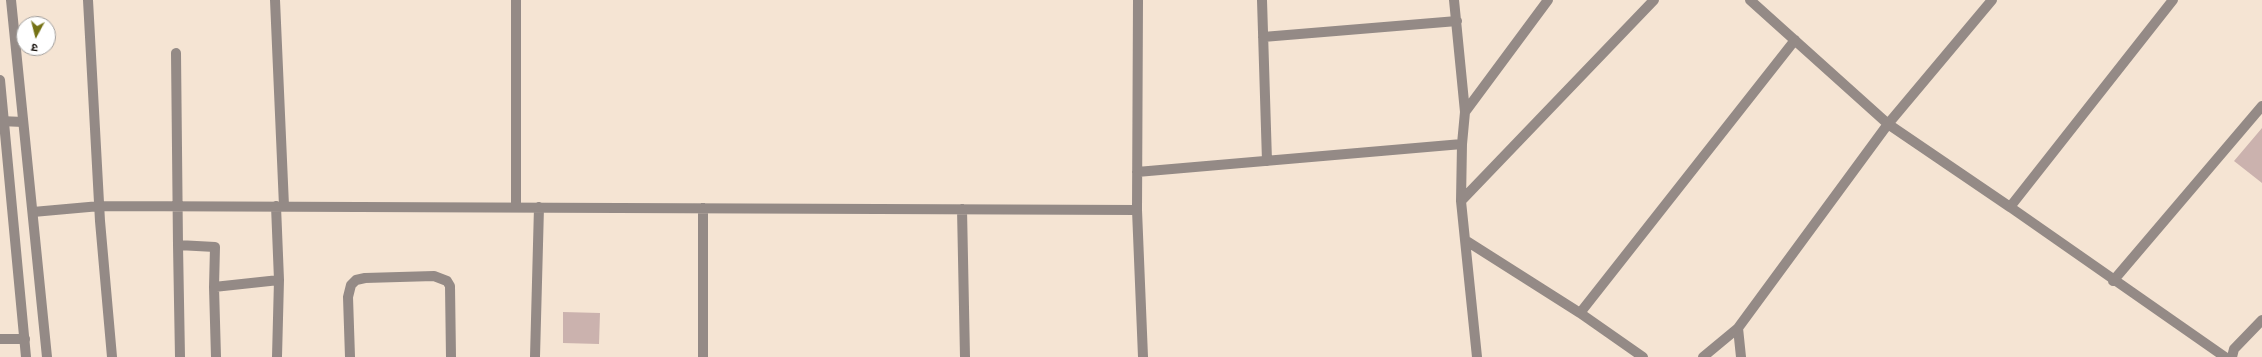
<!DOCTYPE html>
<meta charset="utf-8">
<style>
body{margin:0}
#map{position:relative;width:2262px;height:357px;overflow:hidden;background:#f5e4d3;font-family:"Roboto Condensed","Noto Sans Devanagari",sans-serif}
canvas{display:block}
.north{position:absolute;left:16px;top:16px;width:40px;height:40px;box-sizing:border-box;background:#fff;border:1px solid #a09d9b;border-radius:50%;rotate:187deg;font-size:11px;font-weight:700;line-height:16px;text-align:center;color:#110b06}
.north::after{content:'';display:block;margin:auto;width:14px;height:18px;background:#757215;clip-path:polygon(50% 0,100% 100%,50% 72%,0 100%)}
</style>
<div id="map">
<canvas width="2262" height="357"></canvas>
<div class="north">उ</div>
</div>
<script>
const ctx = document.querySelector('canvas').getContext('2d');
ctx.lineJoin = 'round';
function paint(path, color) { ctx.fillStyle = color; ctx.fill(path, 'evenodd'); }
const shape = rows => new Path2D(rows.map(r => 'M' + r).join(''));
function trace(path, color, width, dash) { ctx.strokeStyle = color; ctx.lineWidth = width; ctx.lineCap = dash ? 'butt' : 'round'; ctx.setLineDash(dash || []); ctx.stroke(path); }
const building = shape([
 [2262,128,2262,183,2234,161],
 [563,312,600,313,599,344,563,343]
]);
const minor = shape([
 [88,0,100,221,112,357],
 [275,0,284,206],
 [516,0,516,207],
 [1138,0,1137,210,1143,357],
 [1262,0,1267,161],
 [1454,0,1465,112,1462,144,1461,201,1477,357],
 [1750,0,1888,124,2010,207],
 [2173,0,2010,207,2225,357],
 [1263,37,1457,21],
 [176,53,178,245,215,247,214,287,279,280,277,357],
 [1465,112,1548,0],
 [0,121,23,122],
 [1137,172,1462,144],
 [1461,201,1654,0],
 [276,206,279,280],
 [962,209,965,357],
 [33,212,100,206,1137,210],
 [1465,240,1580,313,1643,357],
 [178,245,180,357],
 [2113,281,2262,106],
 [214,287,216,357],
 [1580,313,1795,40],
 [0,339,25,339],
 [350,357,348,297,351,285,356,280,365,278,434,276,447,281,450,286,451,357],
 [535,357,539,207],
 [703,357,703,208],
 [1703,357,1738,328],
 [1741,357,1738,328,1888,124,1992,0],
 [2232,357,2234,349,2262,320]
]);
const tertiary = shape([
 [11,0,47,357],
 [0,80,26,357]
]);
paint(building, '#cbb2ae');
trace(minor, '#948a86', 10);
trace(tertiary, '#948a86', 10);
</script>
